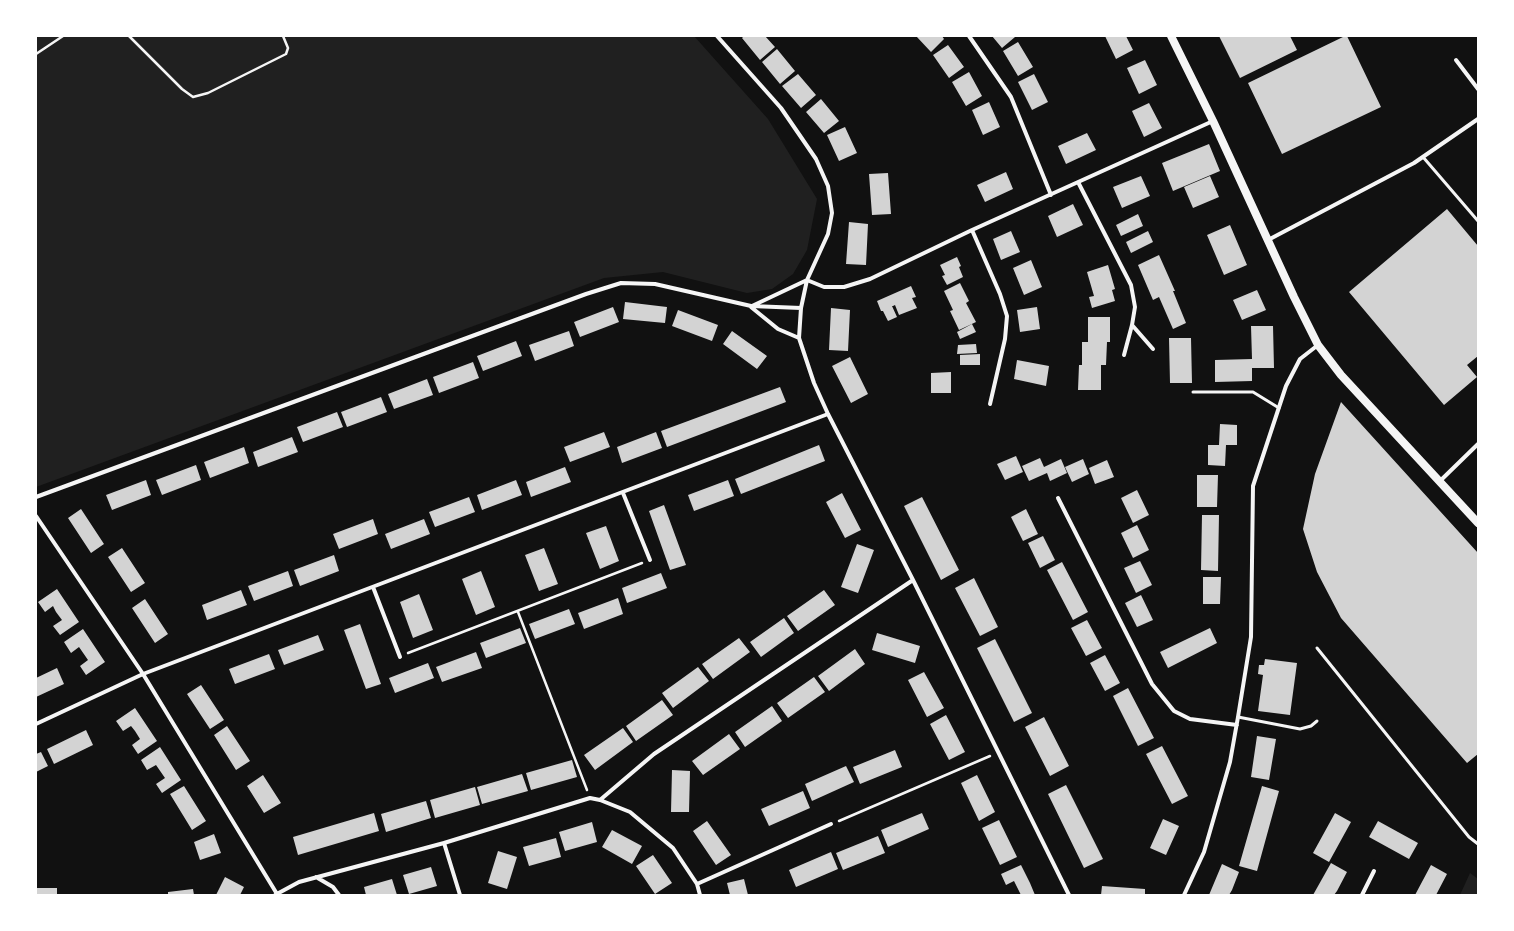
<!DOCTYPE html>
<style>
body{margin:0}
#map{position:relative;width:1514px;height:931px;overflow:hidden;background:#111;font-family:"Open Sans",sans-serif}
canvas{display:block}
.frame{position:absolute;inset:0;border:37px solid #fff;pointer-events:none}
</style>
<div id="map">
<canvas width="1514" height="931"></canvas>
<div class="frame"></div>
</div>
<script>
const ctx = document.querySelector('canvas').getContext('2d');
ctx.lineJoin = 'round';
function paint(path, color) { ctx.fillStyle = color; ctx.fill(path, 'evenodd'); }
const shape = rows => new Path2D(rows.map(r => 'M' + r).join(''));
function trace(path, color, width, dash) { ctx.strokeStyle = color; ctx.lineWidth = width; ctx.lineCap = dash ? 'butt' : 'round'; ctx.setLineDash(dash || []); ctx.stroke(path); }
const green = shape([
 [36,36,694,36,768,119,817,199,807,250,793,274,772,289,747,293,663,272,604,278,36,487],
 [1470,873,1478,879,1478,895,1460,895]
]);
const building = shape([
 [744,36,765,36,775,47,760,60,742,38],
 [916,36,942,36,944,39,931,52],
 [992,36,1014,36,1015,37,1002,48],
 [1105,36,1126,36,1133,50,1116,59],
 [1219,36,1290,36,1297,50,1240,78],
 [1345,36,1347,36,1381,107,1282,154,1248,83],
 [1018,42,1033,67,1018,76,1003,51],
 [948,45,964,67,949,78,933,55],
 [777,49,795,71,780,84,762,62],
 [1145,60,1157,85,1139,94,1127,68],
 [969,72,982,96,966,106,952,82],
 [798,74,816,95,801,108,782,86],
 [1034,74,1048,102,1032,110,1018,82],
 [821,99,839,121,824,133,806,112],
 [989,102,1000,127,983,135,972,110],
 [1149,103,1162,128,1144,137,1132,111],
 [845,127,857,153,839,161,827,135],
 [1087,133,1096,150,1066,164,1058,146],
 [1209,144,1220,171,1173,191,1162,163],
 [1006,172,1013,189,985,202,977,185],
 [888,173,891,214,872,215,869,174],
 [1141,176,1150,196,1122,208,1113,187],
 [1210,176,1219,197,1193,208,1184,187],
 [1073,204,1083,225,1057,237,1048,216],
 [1447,209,1478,246,1478,356,1467,365,1477,377,1444,405,1349,292],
 [1138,214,1143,226,1121,236,1116,225],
 [849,222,868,224,866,265,846,264],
 [1230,225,1247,265,1224,275,1207,235],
 [1011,231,1020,252,1001,260,993,239],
 [1148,231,1153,242,1131,253,1126,242],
 [1159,255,1175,291,1173,291,1186,323,1173,329,1159,297,1153,300,1138,265],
 [957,257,961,266,959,267,963,277,947,285,942,276,945,275,940,265],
 [1031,260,1042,287,1024,295,1013,268],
 [1108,265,1115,289,1112,290,1115,301,1092,308,1089,297,1094,296,1087,272],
 [960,283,969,301,966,303,976,322,959,330,950,311,953,310,944,291],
 [911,286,916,297,912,298,917,308,899,315,895,305,893,306,892,306,897,317,888,321,883,311,881,311,877,301],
 [1257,290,1266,310,1242,320,1233,300],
 [625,302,667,307,665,323,623,319],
 [613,307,619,322,580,337,574,322],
 [1037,307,1040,329,1020,332,1017,310],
 [831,308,850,310,848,351,829,350],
 [678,310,718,325,712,341,672,326],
 [1088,317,1110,317,1110,342,1107,342,1106,365,1101,365,1101,390,1078,390,1079,365,1082,365,1082,342,1088,342],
 [972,324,976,332,960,339,957,332],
 [1251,326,1273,326,1274,368,1252,368,1252,381,1215,382,1215,360,1252,359],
 [569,331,574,346,535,361,529,345],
 [732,331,767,356,757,369,723,344],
 [1169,338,1191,338,1192,383,1170,383],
 [516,341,522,356,483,371,477,356],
 [976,344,977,353,957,354,958,345],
 [980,354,980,365,960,365,960,355],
 [850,357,868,394,851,403,832,366],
 [1017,360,1049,366,1046,386,1014,379],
 [473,362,479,378,439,393,433,377],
 [951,372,951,393,931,393,931,373],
 [427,379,433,395,394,409,388,394],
 [780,387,786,402,667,447,661,431],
 [381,397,387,412,347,427,341,412],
 [1341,402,1478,553,1478,754,1467,763,1341,618,1317,572,1303,529,1315,474],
 [337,412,343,427,303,442,297,427],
 [1220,424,1237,425,1237,445,1226,445,1225,466,1208,465,1208,445,1219,445],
 [604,432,610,447,570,462,564,447],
 [656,432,662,448,622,463,617,447],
 [292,437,298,452,258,467,253,452],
 [819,445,825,461,741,494,735,479],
 [244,447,249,463,210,478,204,462],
 [1016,456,1023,472,1005,480,997,464],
 [1040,458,1044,467,1061,459,1067,473,1050,481,1047,473,1029,481,1022,466],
 [1083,459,1089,474,1072,482,1065,467],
 [1107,460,1114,477,1095,484,1089,468],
 [196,465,201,480,162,495,156,480],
 [565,467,571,482,531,497,526,482],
 [1197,475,1218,475,1217,507,1197,507],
 [146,480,151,495,112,510,106,495],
 [516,480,522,495,482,510,477,495],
 [728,480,734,496,694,511,688,495],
 [1137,490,1149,515,1133,523,1121,498],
 [842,493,861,530,845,538,826,502],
 [469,497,475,512,435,527,429,512],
 [922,497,959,570,941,580,904,506],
 [664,505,686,565,670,570,649,511],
 [81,509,104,544,91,553,68,518],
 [1026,509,1038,534,1023,541,1011,517],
 [1202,515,1219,515,1218,571,1201,570],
 [373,519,378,534,339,549,333,534],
 [424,519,430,534,391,549,385,534],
 [1137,525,1149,550,1133,558,1121,533],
 [606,526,619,561,600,569,586,533],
 [1043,536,1055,560,1040,568,1028,543],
 [857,544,874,550,858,593,841,587],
 [122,548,145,583,131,592,108,557],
 [544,548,558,584,539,591,525,555],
 [334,555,339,571,300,586,294,570],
 [1140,561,1152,585,1136,593,1124,568],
 [1062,562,1088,612,1073,620,1047,570],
 [288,571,293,586,254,601,248,586],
 [481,571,495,607,476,615,462,579],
 [661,573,667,588,627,603,622,588],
 [1203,577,1221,577,1220,604,1203,604],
 [974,578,998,627,980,636,955,588],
 [57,589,79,622,60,635,53,626,62,620,56,612,53,606,45,612,38,602],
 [241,590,247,605,207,620,202,605],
 [824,590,835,605,798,631,787,616],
 [419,594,433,630,413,638,400,602],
 [1141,595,1153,620,1137,627,1125,603],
 [618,598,623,614,584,629,578,613],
 [145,599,168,634,155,643,132,608],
 [569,609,575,624,535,639,529,624],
 [784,618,794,633,761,657,750,642],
 [1087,620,1102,648,1086,656,1071,628],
 [360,624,381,684,366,689,344,630],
 [520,628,526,643,486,658,480,643],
 [1210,628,1217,643,1168,668,1160,652],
 [83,629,105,662,86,675,80,666,88,660,79,647,71,653,64,642],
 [877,633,920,646,915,663,872,650],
 [318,635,324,650,284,665,278,650],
 [739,638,750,652,713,679,702,664],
 [995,639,1032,713,1014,722,977,648],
 [855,649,865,664,829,691,818,676],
 [476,652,482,668,442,682,436,667],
 [269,654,275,669,235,684,229,669],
 [1105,655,1120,683,1105,691,1090,663],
 [1265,659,1297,663,1290,715,1258,711,1263,675,1258,674,1259,665,1264,665],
 [428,663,434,678,395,693,389,678],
 [698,667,709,681,673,708,662,693],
 [57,668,64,684,36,697,36,678],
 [924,672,944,708,927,717,908,680],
 [814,677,825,692,788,718,777,703],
 [201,685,224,720,210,729,187,694],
 [1128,688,1154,738,1138,746,1113,696],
 [662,700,673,715,636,741,626,726],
 [772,706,782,721,745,747,735,732],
 [135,708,157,741,138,754,132,745,140,739,135,731,131,726,123,731,116,721],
 [946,715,965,752,949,760,930,724],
 [1044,717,1069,766,1050,776,1025,727],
 [227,726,250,761,236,770,214,735],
 [623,728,633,742,595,770,584,755],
 [86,730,93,745,54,764,47,749],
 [729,734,740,749,703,775,692,761],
 [1257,736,1276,739,1269,780,1251,777],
 [1162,746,1188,796,1172,804,1146,754],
 [160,747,181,780,162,793,156,784,165,778,156,765,147,770,141,760],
 [895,750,902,767,860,784,853,767],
 [41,752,48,766,36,772,36,754],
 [572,760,577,777,531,790,526,773],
 [846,766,854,782,812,801,805,784],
 [672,770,690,771,689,812,671,812],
 [522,774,528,791,482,804,477,787],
 [263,775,281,803,264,813,247,786],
 [977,775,995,812,979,821,961,783],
 [1066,785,1103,859,1084,868,1048,794],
 [184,786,206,821,192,830,170,794],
 [1262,786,1279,791,1257,871,1239,866],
 [475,787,480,805,435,818,430,800],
 [803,791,810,808,769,826,761,809],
 [426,801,431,818,386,832,381,814],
 [374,813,379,831,298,855,293,837],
 [922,813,929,829,888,847,881,830],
 [1335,813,1351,822,1329,862,1313,853],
 [1163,819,1179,826,1166,855,1150,848],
 [999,820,1017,857,1000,865,982,828],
 [707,821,731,855,716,865,693,831],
 [1378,821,1418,843,1409,859,1369,837],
 [592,822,597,842,565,851,559,832],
 [612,830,642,846,632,864,602,847],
 [214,834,221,853,200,860,194,842],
 [878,836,885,853,843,870,836,853],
 [556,838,561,857,529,866,523,847],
 [498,851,517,857,507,889,488,883],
 [831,852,838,869,796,887,789,870],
 [653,855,672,883,655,894,636,866],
 [1331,863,1347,872,1337,891,1334,895,1313,895],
 [1222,864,1239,872,1232,890,1229,895,1209,895],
 [1021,865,1030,883,1035,895,1021,895,1014,881,1006,885,1001,874],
 [1431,865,1447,874,1436,895,1415,895],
 [431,867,437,886,409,894,403,875],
 [225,877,244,887,240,895,216,895],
 [392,879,397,895,366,895,364,887],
 [744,879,748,895,730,895,727,883],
 [1102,886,1145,889,1145,895,1101,895],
 [36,888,57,888,57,895,36,895],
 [193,889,194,895,168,895,168,892]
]);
const path = shape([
 [129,36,182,89,193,97,208,93,286,54,288,48,283,36],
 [36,54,63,36],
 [518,612,587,790],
 [408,653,642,563],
 [839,821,990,756]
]);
const service = shape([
 [1423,157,1478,221],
 [1193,392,1253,392,1279,408],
 [1317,648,1469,837,1478,844],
 [1238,717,1300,729,1311,726,1317,721]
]);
const minor = shape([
 [717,36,781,108,816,159,828,186,832,213,828,234,807,280,801,308,799,338,814,383,828,414,913,580,1069,895],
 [969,36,1011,97,1051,195],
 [1456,60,1478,89],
 [1078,182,1131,285,1135,307,1132,325,1124,355],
 [972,230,1000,294,1007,316,1005,339,990,404],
 [1268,240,1414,163,1478,119],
 [807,280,824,287,844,287,870,279,972,230,1213,121],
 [752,306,807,280],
 [751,307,778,329,799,338],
 [1132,325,1153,349],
 [1440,481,1478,444],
 [623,493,650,560],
 [36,497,586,294,621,283,655,284,751,306,801,308],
 [1058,498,1152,684,1174,711,1190,719,1237,725],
 [36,516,143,674,277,894],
 [373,587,400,657],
 [36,724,143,674,828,414],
 [600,800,654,754,913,580],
 [444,843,460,895],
 [316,877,333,887,339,895],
 [697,884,831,824],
 [275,895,299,882,444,843,590,798,600,800,630,812,673,848,697,884,700,895],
 [1184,895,1204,852,1230,762,1238,717,1251,637,1253,486,1286,386,1300,359,1318,345],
 [1362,895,1374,871]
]);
const secondary = shape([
 [1171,36,1213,121,1294,297,1318,345,1341,375,1478,523]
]);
paint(green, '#202020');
paint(building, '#d3d3d3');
trace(path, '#f5f5f5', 2.5);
trace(service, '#f5f5f5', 3);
trace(minor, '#f5f5f5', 4);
trace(secondary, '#f5f5f5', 8);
</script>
